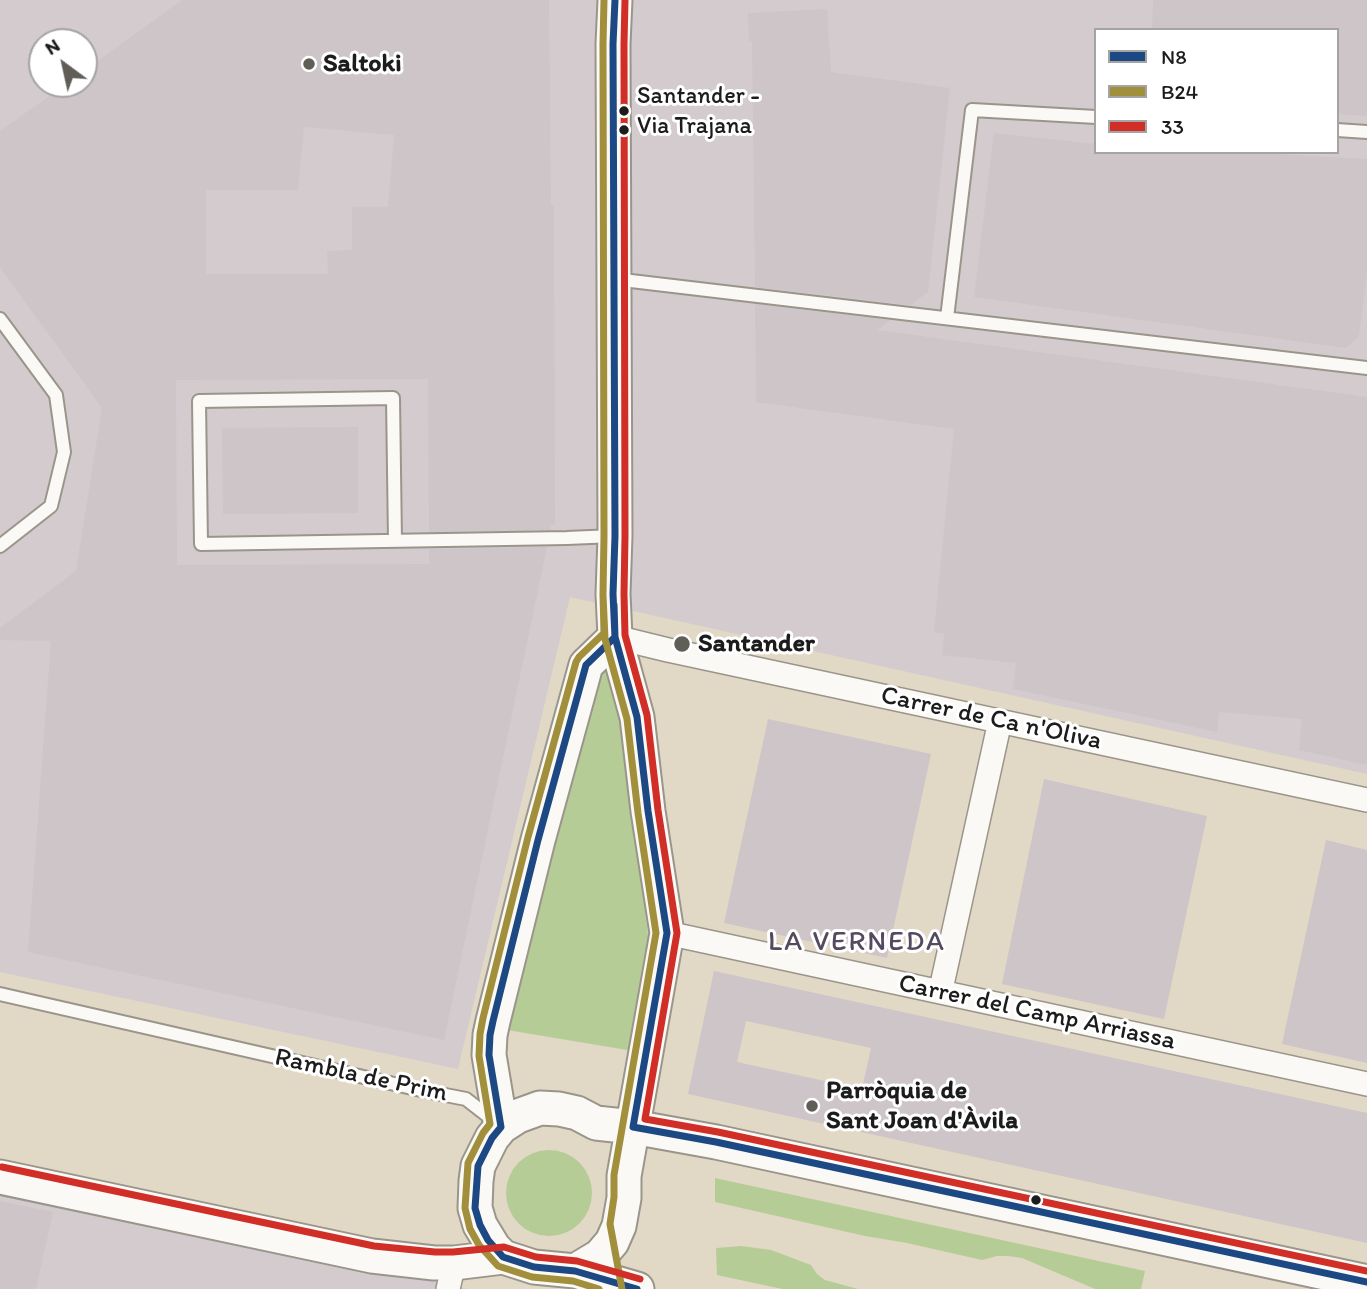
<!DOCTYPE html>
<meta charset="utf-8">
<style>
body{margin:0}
#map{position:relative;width:1367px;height:1289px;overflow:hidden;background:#e1d9c6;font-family:Itim,sans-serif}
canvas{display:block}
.legend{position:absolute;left:1094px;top:28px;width:245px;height:126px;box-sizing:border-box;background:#fff;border:2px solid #a4a4a4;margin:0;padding:9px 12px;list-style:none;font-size:21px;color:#1c1c1c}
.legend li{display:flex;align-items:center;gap:14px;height:35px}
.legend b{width:35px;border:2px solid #a4a4a4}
.north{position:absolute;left:28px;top:28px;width:70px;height:70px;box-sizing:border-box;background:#fff;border:2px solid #a4a4a4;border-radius:50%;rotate:327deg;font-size:19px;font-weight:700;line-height:28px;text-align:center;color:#1c1c1c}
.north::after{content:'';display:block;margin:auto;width:24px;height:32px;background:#615e58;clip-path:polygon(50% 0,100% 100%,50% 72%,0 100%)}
</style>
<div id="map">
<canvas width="1367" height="1289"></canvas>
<ul class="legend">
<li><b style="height:9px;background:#1c4883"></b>N8</li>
<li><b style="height:9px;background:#a18f3b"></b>B24</li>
<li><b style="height:9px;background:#d02e26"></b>33</li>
</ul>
<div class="north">N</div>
</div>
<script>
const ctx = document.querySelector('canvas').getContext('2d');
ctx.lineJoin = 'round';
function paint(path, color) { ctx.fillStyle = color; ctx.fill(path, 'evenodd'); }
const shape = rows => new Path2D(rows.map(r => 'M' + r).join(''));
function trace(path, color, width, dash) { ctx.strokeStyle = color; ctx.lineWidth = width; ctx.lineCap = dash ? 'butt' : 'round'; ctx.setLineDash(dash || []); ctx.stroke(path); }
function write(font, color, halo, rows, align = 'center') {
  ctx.font = font + ' Itim,sans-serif'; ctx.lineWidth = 6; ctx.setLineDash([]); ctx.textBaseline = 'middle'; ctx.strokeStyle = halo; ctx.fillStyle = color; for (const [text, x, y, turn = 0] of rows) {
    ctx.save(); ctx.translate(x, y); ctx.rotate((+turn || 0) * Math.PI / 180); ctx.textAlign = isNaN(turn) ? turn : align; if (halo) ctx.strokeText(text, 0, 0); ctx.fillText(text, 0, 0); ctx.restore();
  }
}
const industrial = shape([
 [0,0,1367,0,1367,774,570,597,458,1069,0,972],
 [1096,30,1337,30,1337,152,1096,152],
 [42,42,84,42,84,84,42,84],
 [0,1181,468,1289,0,1289]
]);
const green = shape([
 [610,671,620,681,648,935,647,985,633,1051,507,1030,525,945,598,676,602,672],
 '506 1193a43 43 0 1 1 86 0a43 43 0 1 1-86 0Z',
 [715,1178,1145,1271,1141,1289,1095,1289,1022,1258,1008,1256,997,1256,982,1260,907,1243,865,1236,715,1202],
 [741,1246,771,1250,811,1265,817,1274,825,1280,858,1289,782,1289,717,1275,716,1248]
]);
const building = shape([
 [182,0,549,0,551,205,554,205,555,525,551,525,550,530,429,532,428,379,176,380,177,565,429,564,429,549,547,547,444,1040,28,952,51,641,0,640,0,628,76,571,102,408,0,267,0,131,66,84,84,84,84,71],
 [304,127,394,135,388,207,352,207,352,250,327,251,328,274,206,274,206,190,298,190],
 [1153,0,1367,0,1367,116,1337,114,1337,30,1152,30],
 [827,9,831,72,950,88,928,292,910,305,755,287,752,41,749,41,748,13],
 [994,133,1096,144,1096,152,1241,152,1367,159,1367,273,1359,336,1346,348,974,297],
 [755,304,890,320,877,330,1367,397,1367,765,1299,750,1302,719,1219,712,1217,732,1013,689,1016,663,942,655,944,634,934,632,954,429,756,402],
 [358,427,358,513,223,514,222,428],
 [768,719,931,754,887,958,724,923],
 [1044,779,1207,816,1164,1019,1002,984],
 [1326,840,1367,850,1367,1063,1282,1044],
 [714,971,1367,1113,1367,1243,688,1094],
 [746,1021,871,1048,862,1089,737,1062],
 [0,1201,53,1212,36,1289,0,1289]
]);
const lane = shape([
 [1337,130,1367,132],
 [614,279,1367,368],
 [947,318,972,110,1096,117],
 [0,319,56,395,64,452,51,506,0,546],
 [395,541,393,398,199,401,201,544,567,538,614,536],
 [0,994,425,1091,466,1099,493,1120]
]);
const street = shape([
 [615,637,668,650,1367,800],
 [667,933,1367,1084],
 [943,980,1000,721],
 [448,1289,454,1263]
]);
const secondary = shape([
 [501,1127,489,1055,490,1035,493,1021,538,840,582,680,586,665,615,637],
 [0,1177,372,1256,434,1263,454,1263,503,1257,534,1267,575,1271,637,1289],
 [503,1257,494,1248,480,1225,475,1208,476,1181,478,1166,492,1138,501,1127,518,1116,540,1108,559,1109,577,1113,596,1123,633,1127,716,1142,1367,1282],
 [575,1271,600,1256,612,1242,619,1226,624,1198,624,1176,667,933,648,811,637,717,615,637,613,594,615,536,613,44,615,0]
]);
const bus1 = shape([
 [615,0,613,44,615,536,613,594,615,637,637,717,648,811,667,933,633,1127,716,1142,1367,1282],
 [614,605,615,637,586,665,538,840,493,1021,490,1035,489,1055,501,1127,492,1138,478,1166,475,1208,480,1225,488,1240,503,1257,534,1267,575,1271,637,1289]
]);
const bus2 = shape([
 [603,595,605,639,627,719,638,813,656,933,614,1175,614,1197,610,1224,622,1289],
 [599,1289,573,1281,532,1277,498,1266,479,1245,470,1229,465,1208,468,1163,483,1133,490,1124,479,1056,480,1034,483,1018,528,837,576,662,579,657,604,633,603,594,604,536,603,44,604,0]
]);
const bus3 = shape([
 [625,0,624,44,625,536,624,594,625,635,647,715,658,810,677,933,645,1119,718,1132,1367,1271],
 [2,1167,374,1246,435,1252,453,1252,504,1247,536,1257,577,1261,640,1279]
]);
const markers = [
 [309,64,7,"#615e58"],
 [624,111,6,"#1c1c1c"],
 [624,130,6,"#1c1c1c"],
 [682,644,9,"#615e58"],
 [812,1106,7,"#615e58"],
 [1036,1200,6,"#1c1c1c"]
];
const busNames = [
 ["Santander -",637,97],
 ["Via Trajana",637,127]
];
const poiNames = [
 ["Saltoki",323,64],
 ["Santander",698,644],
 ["Parròquia de",826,1091],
 ["Sant Joan d'Àvila",826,1121]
];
const streetNames = [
 ["Carrer de Ca n'Oliva",991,719,12],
 ["Carrer del Camp Arriassa",1037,1013,12],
 ["Rambla de Prim",361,1076,12]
];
const neighbourhoodNames = [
 ["LA VERNEDA",857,943]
];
paint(industrial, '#d4cbcf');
paint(green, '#b6cc97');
paint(building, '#cdc5c8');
trace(lane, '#9a958a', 16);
trace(street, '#9a958a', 26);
trace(secondary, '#9a958a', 37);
trace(lane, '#faf9f6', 12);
trace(street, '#faf9f6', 23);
trace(secondary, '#faf9f6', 33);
trace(bus1, '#1c4883', 7);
trace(bus2, '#a18f3b', 7);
trace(bus3, '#d02e26', 7);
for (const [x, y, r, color] of markers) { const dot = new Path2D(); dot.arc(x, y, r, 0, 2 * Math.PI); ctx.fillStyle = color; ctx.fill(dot); trace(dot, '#fff', 2.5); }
write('24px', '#1c1c1c', '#fff', busNames, 'left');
write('bold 26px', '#1c1c1c', '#fff', poiNames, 'left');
write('26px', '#1c1c1c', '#fff', streetNames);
ctx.letterSpacing = '2px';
write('28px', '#544a60', '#fff', neighbourhoodNames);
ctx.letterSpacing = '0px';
</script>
